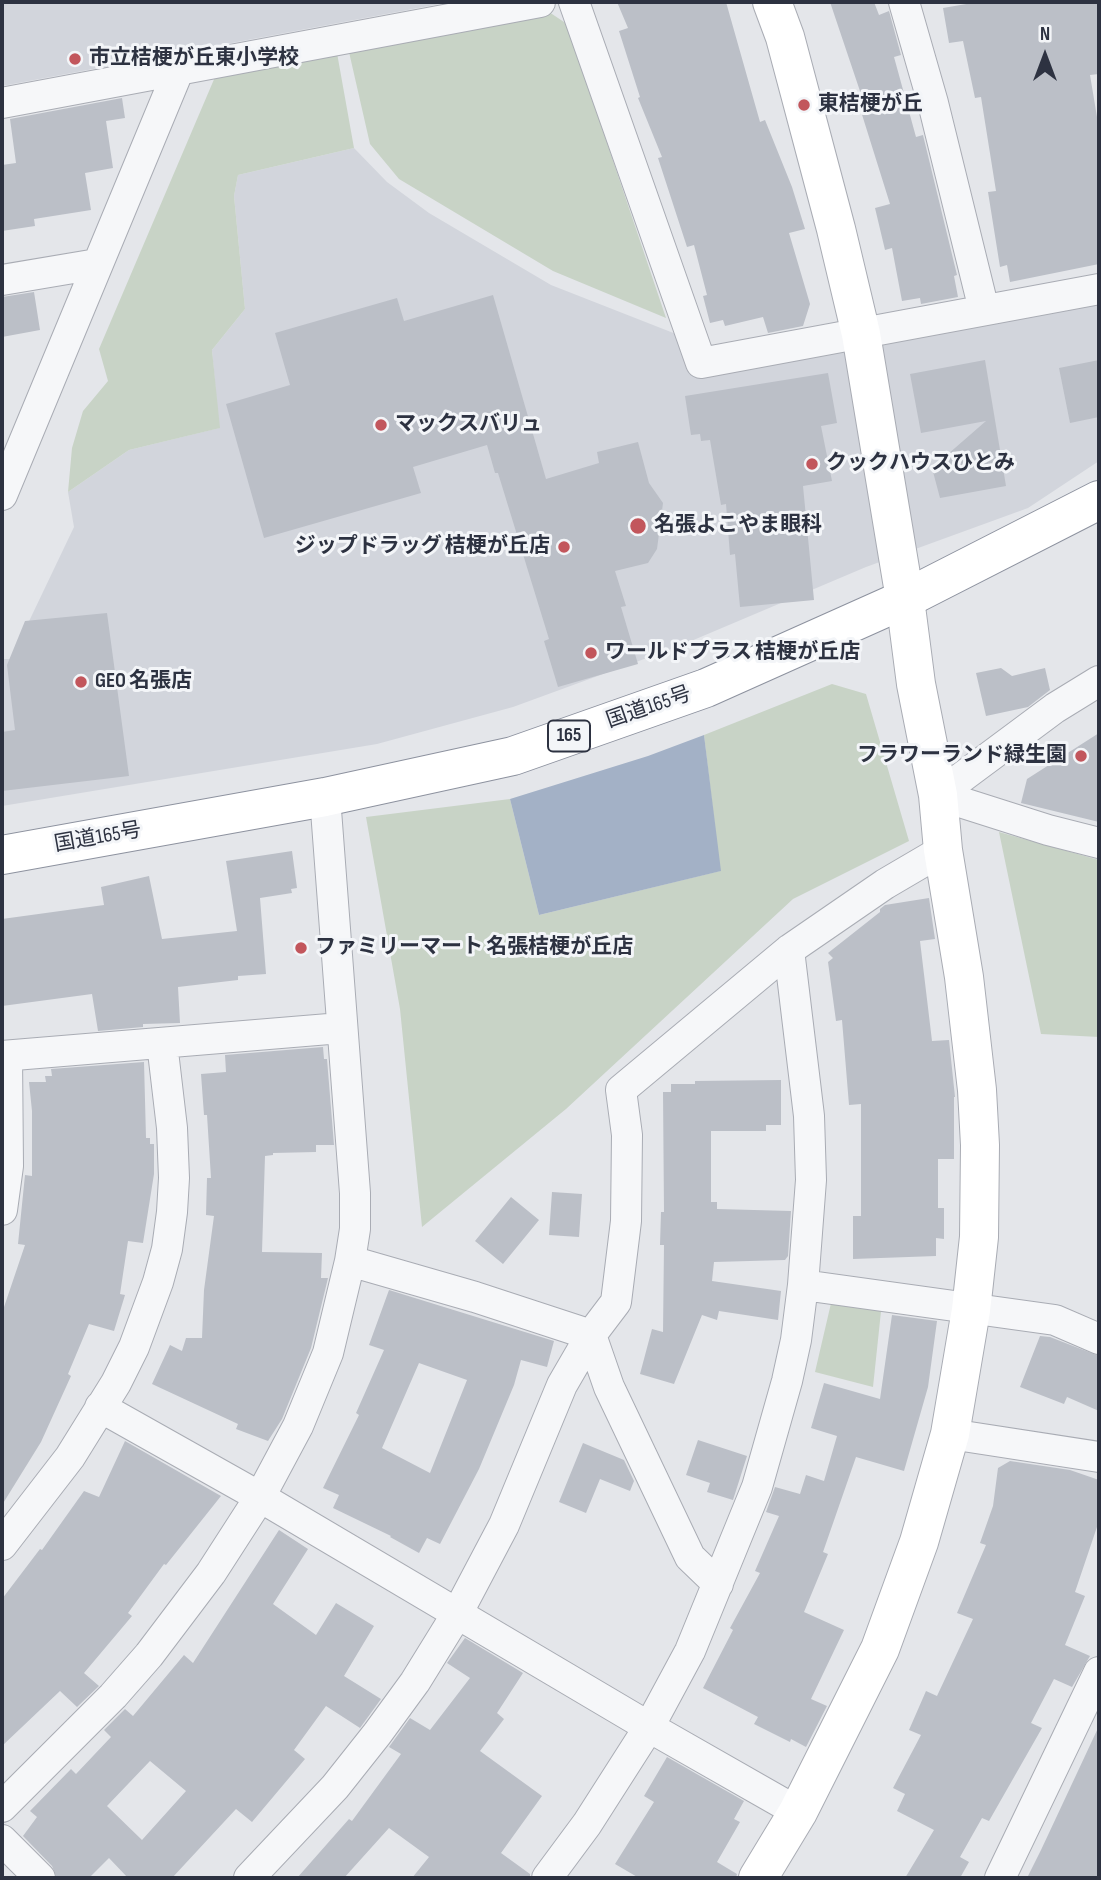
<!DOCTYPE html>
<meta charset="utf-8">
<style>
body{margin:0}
#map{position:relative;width:1101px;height:1880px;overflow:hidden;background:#e4e6ea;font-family:"Sofia Sans Condensed",sans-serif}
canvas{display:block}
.frame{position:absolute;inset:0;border:4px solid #2d3241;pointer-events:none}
.north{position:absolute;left:1010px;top:21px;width:70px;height:70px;-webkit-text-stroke:5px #f3f5f8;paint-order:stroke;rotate:0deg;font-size:19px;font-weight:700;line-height:28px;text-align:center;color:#2d3241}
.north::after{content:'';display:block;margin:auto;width:24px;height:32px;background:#2d3241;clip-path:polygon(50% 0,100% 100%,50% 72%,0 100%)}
</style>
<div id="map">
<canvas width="1101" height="1880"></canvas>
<div class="frame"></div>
<div class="north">N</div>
</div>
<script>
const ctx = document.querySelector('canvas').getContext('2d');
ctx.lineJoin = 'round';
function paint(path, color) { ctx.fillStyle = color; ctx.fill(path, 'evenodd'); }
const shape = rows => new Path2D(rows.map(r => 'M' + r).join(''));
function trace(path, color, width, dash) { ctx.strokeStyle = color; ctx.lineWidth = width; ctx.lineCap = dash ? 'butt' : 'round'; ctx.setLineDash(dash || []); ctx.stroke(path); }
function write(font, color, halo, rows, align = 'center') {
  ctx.font = font + ' "Sofia Sans Condensed","Noto Sans JP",sans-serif'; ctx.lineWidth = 6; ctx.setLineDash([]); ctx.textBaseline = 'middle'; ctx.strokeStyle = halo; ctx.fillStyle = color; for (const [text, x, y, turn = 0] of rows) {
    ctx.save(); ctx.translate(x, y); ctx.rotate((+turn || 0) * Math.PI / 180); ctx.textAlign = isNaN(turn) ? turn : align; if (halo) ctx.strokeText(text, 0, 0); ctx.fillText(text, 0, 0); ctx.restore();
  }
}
const built = shape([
 [2,2,450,2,2,86],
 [354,148,387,182,429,213,551,285,676,334,695,375,1099,304,1099,461,1028,508,866,567,677,647,513,707,377,744,2,806,2,659,11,659,74,527,68,492,129,450,219,428,212,350,245,309,234,196,238,175]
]);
const green = shape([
 [549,12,567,24,666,318,553,271,399,179,370,144,349,52],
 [337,53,354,148,238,175,234,196,245,309,212,350,220,428,129,450,68,492,72,448,83,411,108,381,99,349,218,70],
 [832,684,866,694,909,841,793,899,566,1109,422,1227,400,1009,366,817,510,799,539,915,720,871,704,735],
 [999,832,1099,860,1099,1037,1041,1034],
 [832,1299,882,1302,873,1387,815,1372]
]);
const water = shape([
 [704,735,721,871,539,915,510,799,648,756]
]);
const building = shape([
 [617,2,726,2,760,122,765,120,792,187,805,229,789,233,810,304,803,326,768,333,763,317,725,326,723,320,710,323,703,296,707,295,694,245,687,247,658,158,662,157,638,98,640,97,619,31,628,28],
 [830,2,874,2,879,15,889,11,901,55,894,57,916,137,923,135,957,275,954,276,958,297,921,304,920,298,902,301,892,248,885,250,875,208,890,204,859,105,864,103],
 [978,2,1099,2,1099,74,1090,75,1099,129,1099,264,1010,282,1007,265,1000,267,988,192,996,191,981,97,975,98,963,41,949,43,943,8],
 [122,98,125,118,106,121,113,168,85,173,91,210,34,219,35,226,2,231,2,165,16,163,10,119],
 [34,292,40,330,2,337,2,297],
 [493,295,546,479,599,463,597,452,638,442,649,483,663,503,657,549,648,563,615,571,626,606,621,607,638,664,558,687,544,641,549,639,498,473,495,473,487,445,413,467,421,493,264,538,226,404,290,385,275,333,397,298,404,321],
 [985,360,1006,486,940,498,932,468,986,421,921,433,910,374],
 [1099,360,1099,417,1070,423,1059,368],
 [828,373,837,423,821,426,832,481,803,486,814,600,740,607,735,554,730,555,726,504,721,505,710,440,701,441,700,434,691,435,685,396],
 [107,613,129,776,2,791,2,732,15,730,7,665,25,621],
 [1001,668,1012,676,1045,668,1050,690,1028,707,986,716,976,673],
 [1099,733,1099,822,1021,803,1027,779],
 [292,851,297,888,291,889,292,893,260,898,266,974,238,976,238,980,178,987,180,1023,143,1024,143,1027,98,1031,92,994,2,1006,2,919,104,905,101,887,149,876,162,939,237,931,226,861],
 [929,898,935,939,920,941,932,1041,949,1040,955,1097,954,1097,954,1159,938,1159,938,1208,944,1208,944,1239,936,1238,936,1256,853,1259,853,1216,861,1216,861,1104,849,1105,842,1020,836,1021,828,962,833,958,828,953,880,912,880,909,885,905],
 [323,1047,324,1059,327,1059,334,1145,316,1145,316,1152,273,1153,273,1155,265,1156,262,1252,322,1253,321,1278,328,1278,311,1348,282,1419,268,1441,236,1429,238,1424,152,1384,170,1345,182,1351,186,1338,202,1338,204,1290,214,1216,206,1215,207,1178,211,1178,207,1115,204,1115,201,1074,226,1072,225,1055],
 [144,1062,146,1138,150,1138,150,1144,154,1144,154,1174,143,1243,128,1241,120,1294,125,1295,114,1331,89,1324,68,1374,71,1376,41,1442,2,1505,2,1313,25,1245,18,1244,25,1175,32,1176,32,1111,29,1082,46,1082,45,1076,52,1076,51,1069],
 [781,1080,781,1125,766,1125,766,1131,711,1131,711,1202,717,1202,717,1209,791,1211,788,1256,785,1260,714,1262,712,1281,781,1291,778,1320,719,1311,717,1320,702,1315,674,1384,640,1374,652,1329,663,1332,664,1245,660,1245,661,1212,664,1212,663,1092,671,1092,671,1084,695,1084,695,1081],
 [552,1192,582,1194,579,1237,549,1235],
 [511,1197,539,1220,503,1264,475,1241],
 [389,1290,554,1341,547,1367,521,1360,514,1385,479,1469,440,1544,427,1538,419,1553,390,1537,391,1536,333,1508,339,1495,323,1488,359,1415,356,1413,384,1350,369,1345],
 [419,1363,467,1380,430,1473,382,1448],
 [892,1315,937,1321,928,1387,904,1471,856,1457,823,1552,828,1554,804,1612,844,1630,811,1699,827,1706,806,1747,791,1739,790,1742,754,1724,758,1717,703,1688,733,1630,730,1628,760,1573,755,1571,779,1516,766,1512,775,1487,800,1494,806,1475,824,1481,837,1436,811,1428,824,1383,880,1399],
 [1040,1336,1050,1337,1099,1356,1099,1411,1067,1397,1064,1404,1020,1387],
 [698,1440,747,1456,733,1500,707,1492,710,1483,686,1475],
 [125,1441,221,1496,166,1565,164,1564,128,1613,132,1616,84,1673,99,1686,77,1707,60,1691,2,1746,2,1599,40,1549,42,1550,84,1491,99,1497],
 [583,1443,624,1460,634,1481,630,1491,600,1479,586,1513,559,1502],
 [1010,1461,1070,1470,1099,1480,1099,1521,1075,1592,1085,1596,1065,1645,1090,1656,1072,1687,1054,1679,1031,1723,1042,1728,989,1821,982,1818,960,1857,969,1862,960,1878,905,1878,934,1830,897,1811,905,1794,893,1788,921,1735,909,1730,926,1691,937,1696,973,1619,957,1613,986,1545,980,1543,993,1506,998,1468],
 [279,1530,308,1549,273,1604,316,1635,336,1603,374,1626,344,1676,381,1699,360,1728,326,1706,294,1750,305,1759,252,1822,236,1809,172,1878,128,1878,109,1858,89,1878,57,1878,52,1866,23,1836,37,1817,30,1811,71,1769,76,1774,111,1737,104,1730,125,1709,133,1716,184,1655,193,1663],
 [150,1761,186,1791,142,1840,107,1806],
 [465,1638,523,1673,497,1713,504,1719,480,1751,542,1796,501,1853,530,1874,530,1878,412,1878,429,1857,389,1828,344,1878,297,1878,349,1819,352,1821,401,1754,389,1747,410,1718,430,1730,470,1678,447,1663],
 [1099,1726,1099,1878,1027,1878,1041,1850],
 [667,1757,744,1801,734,1819,740,1822,717,1862,737,1874,736,1878,639,1878,615,1864,654,1802,644,1796]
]);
const street = shape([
 [574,2,701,363,1099,289],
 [904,2,933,103,984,310],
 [2,103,540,2],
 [2,280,97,264],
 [2,495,179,69],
 [938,795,1055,708,1099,681],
 [938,795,1048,830,1099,843],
 [2,1056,341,1028],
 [2,1210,8,1166,7,1056],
 [350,1261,475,1297,591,1335],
 [803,1285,1055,1320,1099,1339],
 [591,1335,609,1387,690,1557,718,1584],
 [100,1407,260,1497,649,1727,798,1812],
 [950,1434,1099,1457],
 [2,1545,70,1457,116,1383,134,1347,158,1282,167,1249,172,1212,174,1178,172,1128,162,1043],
 [2,1807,113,1696,149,1655,211,1573,260,1497,298,1426,328,1353,350,1261,355,1229,355,1193,325,797],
 [2,1840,40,1878],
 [249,1878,335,1787,377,1734,415,1682,457,1614,504,1525,562,1385,591,1335,616,1302,626,1221,627,1135,621,1090,789,950,885,884,943,850],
 [547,1878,587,1824,649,1727,690,1651,757,1487,787,1381,796,1340,803,1285,811,1180,809,1116,789,950],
 [1000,1878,1099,1672]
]);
const secondary = shape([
 [758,1878,798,1812,880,1649,919,1542,950,1434,971,1310,979,1237,980,1145,977,1090,964,977,943,850,938,795,916,684,905,599,861,334,836,229,810,131,785,37,772,2]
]);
const highway = shape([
 [2,855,325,797,513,756,706,688,905,599,1099,500]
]);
const markers = [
 [75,59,7,"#c2565c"],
 [804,105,7,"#c2565c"],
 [381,425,7,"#c2565c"],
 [812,464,7,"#c2565c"],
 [638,526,9,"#c2565c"],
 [564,547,7,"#c2565c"],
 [591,653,7,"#c2565c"],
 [81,682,7,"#c2565c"],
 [1081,756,7,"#c2565c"],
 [301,948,7,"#c2565c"]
];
const shields = [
 [569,736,42]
];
const shieldNames = [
 ["165",569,736]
];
const poiNames = [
 ["市立桔梗が丘東小学校",89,59],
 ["東桔梗が丘",818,105],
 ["マックスバリュ",395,425],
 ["クックハウスひとみ",826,464],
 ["名張よこやま眼科",654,526],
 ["ジップドラッグ 桔梗が丘店",550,547,"right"],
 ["ワールドプラス 桔梗が丘店",605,653],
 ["GEO 名張店",95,682],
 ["フラワーランド緑生園",1067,756,"right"],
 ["ファミリーマート 名張桔梗が丘店",315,948]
];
const streetNames = [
 ["国道165号",649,708,-19],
 ["国道165号",98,838,-10]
];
paint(built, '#d2d5dc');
paint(green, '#c8d3c6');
paint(water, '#a3b1c6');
paint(building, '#bbbfc7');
trace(street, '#a9acb4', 32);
trace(secondary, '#a9acb4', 40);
trace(highway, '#8d929f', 40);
trace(street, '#f6f7f9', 30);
trace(secondary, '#fff', 38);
trace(highway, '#fff', 38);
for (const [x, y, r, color] of markers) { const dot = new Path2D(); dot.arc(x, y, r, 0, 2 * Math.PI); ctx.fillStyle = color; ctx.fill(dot); trace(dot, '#f3f5f8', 2.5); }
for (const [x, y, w] of shields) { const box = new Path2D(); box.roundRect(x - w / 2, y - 15.5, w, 31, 5); ctx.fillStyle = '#f3f5f8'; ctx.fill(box); trace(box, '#2d3241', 2); }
write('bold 19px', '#2d3241', null, shieldNames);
write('bold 21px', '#2d3241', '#f3f5f8', poiNames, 'left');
write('21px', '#2d3241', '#f3f5f8', streetNames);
</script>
